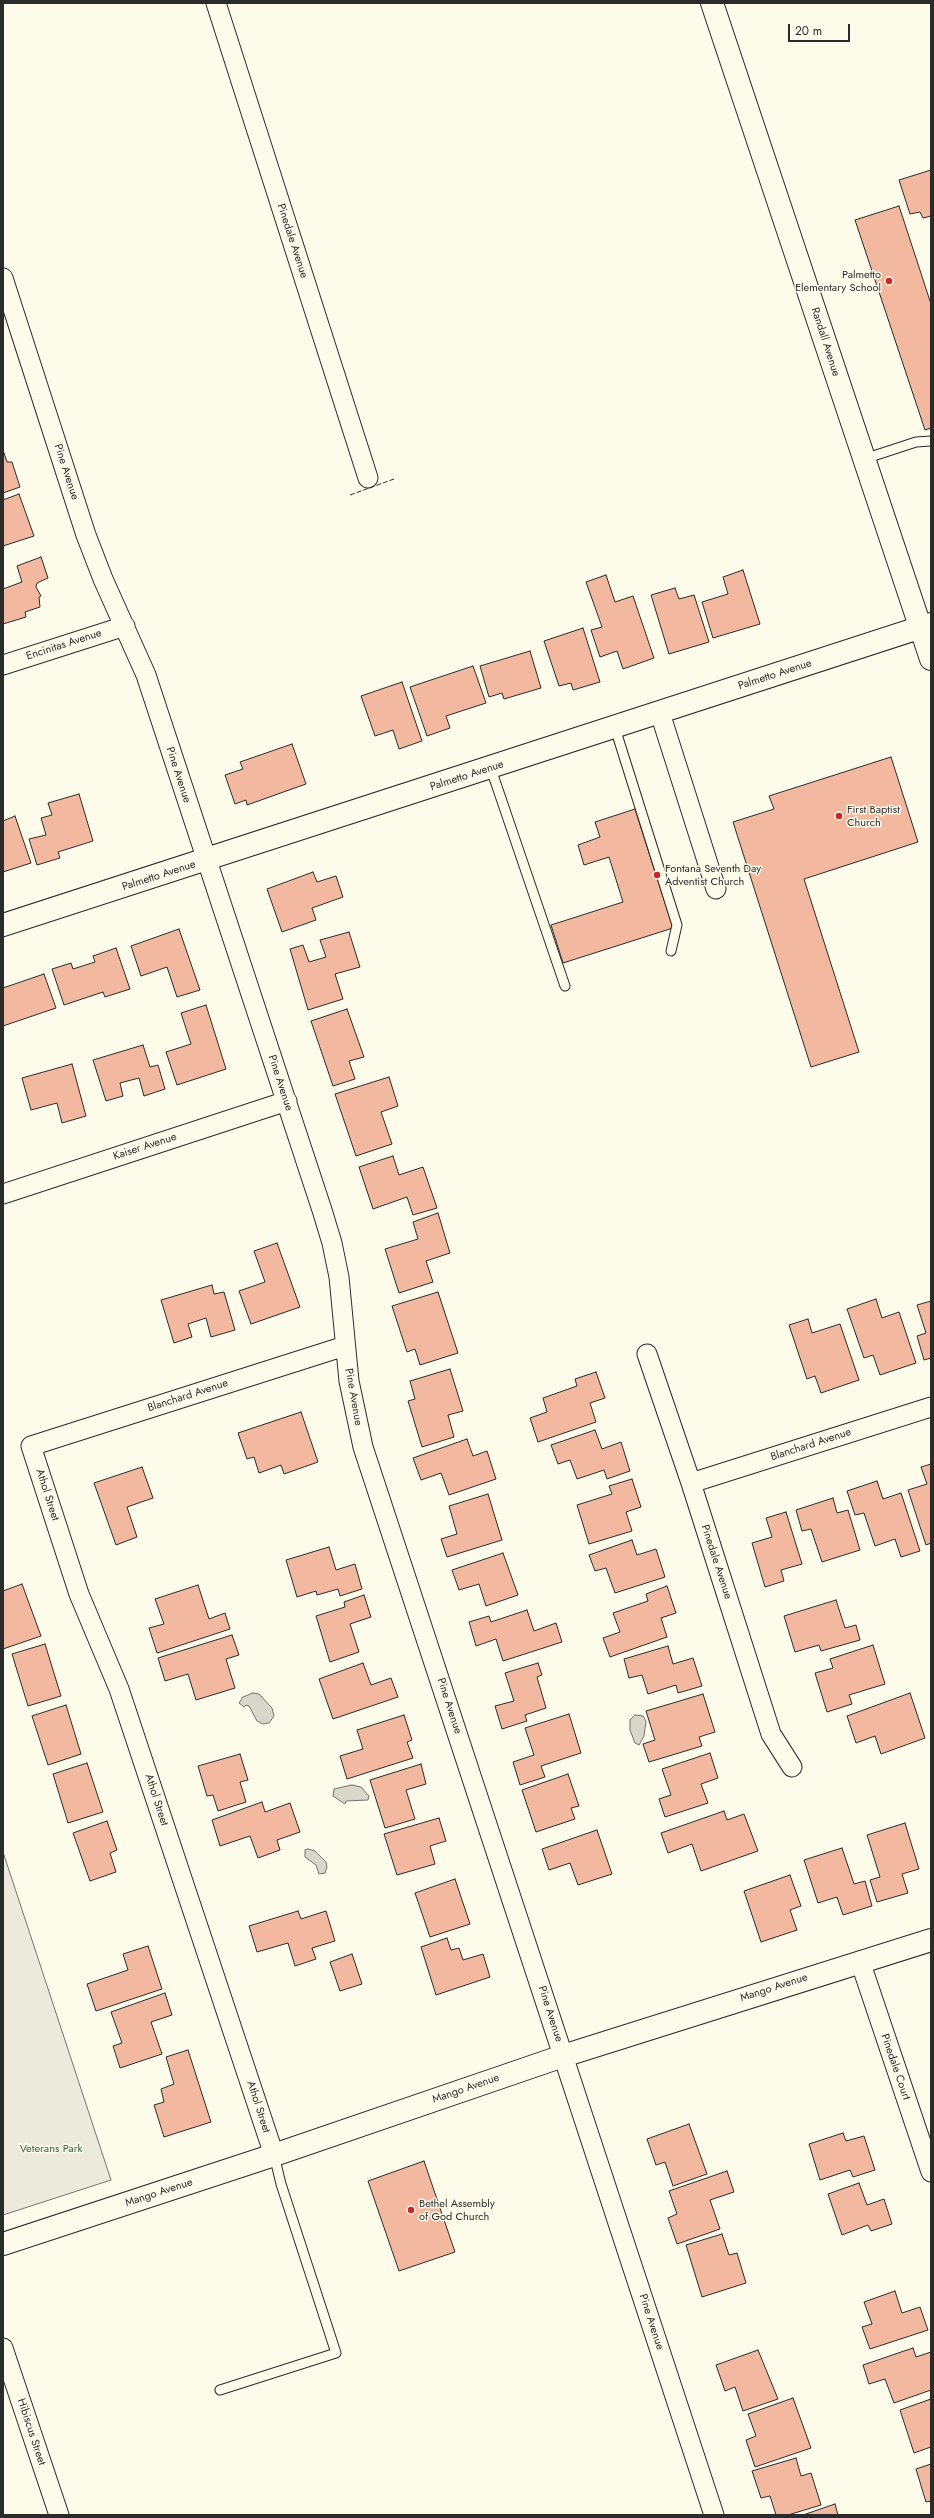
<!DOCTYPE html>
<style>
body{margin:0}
#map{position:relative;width:934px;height:2518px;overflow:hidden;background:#fdfbea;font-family:Jost,sans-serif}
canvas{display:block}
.frame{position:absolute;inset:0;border:4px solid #2b2b2b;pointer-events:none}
.scale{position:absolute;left:788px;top:24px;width:62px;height:18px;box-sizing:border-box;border:2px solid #2b2b2b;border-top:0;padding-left:5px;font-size:12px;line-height:14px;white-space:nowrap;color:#2b2b2b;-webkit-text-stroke:3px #fdfbea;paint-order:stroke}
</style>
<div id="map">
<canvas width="934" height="2518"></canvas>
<div class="frame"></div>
<div class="scale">20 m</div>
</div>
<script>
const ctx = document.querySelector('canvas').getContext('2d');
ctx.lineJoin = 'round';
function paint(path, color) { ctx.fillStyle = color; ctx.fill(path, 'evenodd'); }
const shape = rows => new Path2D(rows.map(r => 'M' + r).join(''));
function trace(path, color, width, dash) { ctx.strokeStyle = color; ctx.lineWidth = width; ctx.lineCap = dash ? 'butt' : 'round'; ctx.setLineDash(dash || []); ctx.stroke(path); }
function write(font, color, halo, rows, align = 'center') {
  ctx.font = font + ' Jost,sans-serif'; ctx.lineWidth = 3; ctx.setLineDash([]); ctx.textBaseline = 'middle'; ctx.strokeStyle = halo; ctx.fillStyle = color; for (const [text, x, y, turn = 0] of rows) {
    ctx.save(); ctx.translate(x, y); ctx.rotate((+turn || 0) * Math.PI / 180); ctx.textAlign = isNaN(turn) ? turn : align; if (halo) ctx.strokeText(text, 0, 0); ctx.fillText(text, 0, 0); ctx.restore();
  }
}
const green = shape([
 [3,1852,111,2180,3,2215,3,1852]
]);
const water = shape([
 [253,1693,259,1694,272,1708,274,1716,269,1723,263,1724,257,1721,249,1706,246,1705,244,1707,239,1703,243,1697,253,1693],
 [635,1715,643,1716,646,1721,644,1736,639,1745,635,1743,630,1730,630,1720,635,1715],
 [352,1785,361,1787,369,1796,368,1800,346,1801,345,1804,333,1796,334,1789,352,1785],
 [308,1849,315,1851,326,1862,327,1867,325,1873,319,1874,316,1865,305,1857,305,1850,308,1849]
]);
const building = shape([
 [931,170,931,216,923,218,920,212,910,214,899,180,931,170],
 [899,206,931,304,931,428,925,430,855,220,899,206],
 [3,450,7,462,12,462,20,487,3,493,3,450],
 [19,494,34,536,3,546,3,500,19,494],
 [41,557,48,578,37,583,36,587,41,596,39,597,40,607,25,612,26,617,3,624,3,589,22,582,17,566,41,557],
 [743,570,760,624,713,638,702,602,728,594,723,577,743,570],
 [606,575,615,602,633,596,654,658,623,669,617,651,600,657,591,630,602,627,586,582,606,575],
 [675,588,679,599,694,595,709,642,669,654,651,595,675,588],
 [583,628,600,682,573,690,571,683,559,686,544,641,583,628],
 [530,651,541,688,504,699,502,693,489,697,480,666,530,651],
 [473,666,486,703,446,716,450,728,427,736,410,687,473,666],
 [402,682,422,741,399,749,393,730,375,736,361,696,402,682],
 [292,744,306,784,247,805,246,800,235,804,225,775,243,769,240,762,292,744],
 [891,757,918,842,804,879,859,1052,811,1067,733,822,774,809,769,796,891,757],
 [79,794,93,841,58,852,60,858,37,865,29,839,46,835,41,818,52,815,48,803,79,794],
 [635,809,673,928,563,963,551,925,623,902,609,857,584,865,578,845,600,837,595,822,635,809],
 [15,816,31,863,3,872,3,821,15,816],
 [313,872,317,882,336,876,343,897,312,908,316,920,282,932,267,889,313,872],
 [179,929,200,990,177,997,167,967,141,976,131,946,179,929],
 [349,932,360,967,335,974,343,999,308,1010,290,949,303,945,309,962,326,957,320,940,349,932],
 [116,948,130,989,105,997,103,992,64,1005,52,969,71,963,73,969,95,962,93,956,116,948],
 [44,974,56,1008,3,1026,3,988,44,974],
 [206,1005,226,1069,177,1085,166,1052,191,1044,181,1013,206,1005],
 [347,1009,364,1057,349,1061,355,1079,333,1086,311,1021,347,1009],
 [143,1045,150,1067,158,1065,165,1089,144,1096,139,1078,120,1083,123,1096,106,1101,93,1060,143,1045],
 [72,1064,86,1116,62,1123,57,1103,31,1110,22,1078,72,1064],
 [389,1077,398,1106,381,1112,392,1144,356,1156,335,1094,389,1077],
 [393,1156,399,1175,423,1167,437,1208,413,1215,407,1197,373,1209,359,1167,393,1156],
 [438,1213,450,1253,426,1261,433,1282,399,1293,385,1249,418,1239,413,1222,438,1213],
 [277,1243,300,1307,251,1324,239,1291,265,1282,254,1251,277,1243],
 [212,1285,214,1294,224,1292,235,1330,211,1337,206,1318,188,1324,192,1337,174,1343,161,1300,212,1285],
 [438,1292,458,1353,420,1365,415,1349,407,1352,392,1306,438,1292],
 [876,1299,882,1318,899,1312,916,1363,880,1375,873,1355,864,1358,847,1309,876,1299],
 [931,1301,931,1358,924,1360,917,1336,926,1333,917,1305,931,1301],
 [808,1319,812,1333,840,1324,859,1380,821,1393,815,1376,807,1379,789,1325,808,1319],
 [450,1369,463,1411,448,1415,454,1437,422,1447,408,1401,415,1399,410,1381,450,1369],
 [596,1372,605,1398,590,1403,596,1422,538,1442,530,1418,547,1412,543,1398,577,1386,575,1379,596,1372],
 [301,1412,318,1462,284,1474,281,1465,259,1473,254,1457,247,1459,238,1433,301,1412],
 [595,1430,602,1449,621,1442,630,1471,607,1479,604,1470,577,1479,570,1460,558,1464,551,1445,595,1430],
 [467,1439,473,1456,487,1451,496,1479,449,1495,441,1473,421,1480,413,1458,467,1439],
 [931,1464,931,1543,926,1545,908,1490,927,1484,921,1467,931,1464],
 [142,1467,153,1498,127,1507,137,1537,116,1545,94,1483,142,1467],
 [632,1479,641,1507,626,1512,632,1531,589,1544,577,1505,612,1494,609,1486,632,1479],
 [877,1481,883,1499,901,1493,920,1551,901,1557,895,1539,875,1546,864,1513,855,1515,847,1491,877,1481],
 [488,1494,502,1540,447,1557,441,1539,457,1534,449,1506,488,1494],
 [833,1498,837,1513,848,1510,860,1550,822,1562,811,1529,802,1531,796,1510,833,1498],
 [786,1512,802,1564,781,1570,784,1581,765,1587,752,1543,772,1537,766,1518,786,1512],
 [632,1540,637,1555,656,1549,665,1577,615,1593,606,1568,595,1571,589,1555,632,1540],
 [329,1547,336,1570,355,1564,362,1589,340,1596,338,1589,317,1595,316,1591,297,1597,286,1560,329,1547],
 [503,1553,518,1595,486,1606,479,1584,459,1590,452,1570,503,1553],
 [22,1584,41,1636,3,1649,3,1591,22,1584],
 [198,1585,209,1619,225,1613,230,1629,157,1653,149,1628,164,1624,155,1599,198,1585],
 [667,1586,676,1613,661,1618,667,1637,610,1657,603,1638,620,1632,613,1613,648,1601,646,1594,667,1586],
 [364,1595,371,1617,350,1624,359,1652,330,1662,316,1616,345,1607,344,1602,364,1595],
 [836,1600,845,1628,856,1625,860,1640,821,1651,819,1645,795,1652,784,1616,836,1600],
 [527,1610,534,1631,556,1623,562,1642,503,1661,496,1639,476,1646,469,1622,489,1616,491,1622,527,1610],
 [232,1635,239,1655,226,1659,235,1688,196,1700,188,1674,165,1681,158,1658,232,1635],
 [45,1644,61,1696,28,1706,12,1654,45,1644],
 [873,1645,885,1684,849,1695,852,1704,827,1712,815,1673,833,1668,830,1659,873,1645],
 [668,1646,673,1664,693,1658,702,1686,678,1693,676,1685,648,1694,642,1675,629,1678,624,1659,668,1646],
 [363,1663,371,1685,391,1678,398,1697,333,1719,319,1679,363,1663],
 [538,1663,542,1675,537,1677,546,1708,525,1715,527,1721,502,1729,495,1706,514,1701,505,1673,538,1663],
 [910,1693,925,1738,881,1754,875,1736,856,1743,847,1716,910,1693],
 [703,1694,715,1732,699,1737,702,1746,649,1762,643,1744,655,1740,646,1711,703,1694],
 [66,1705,81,1754,48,1765,32,1716,66,1705],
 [569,1714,581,1753,541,1766,545,1777,520,1785,513,1762,534,1755,525,1728,569,1714],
 [404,1715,412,1740,407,1742,413,1758,347,1779,340,1756,363,1749,357,1730,404,1715],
 [710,1753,718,1778,701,1784,708,1803,665,1817,659,1799,671,1795,662,1769,710,1753],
 [240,1754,248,1780,240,1782,246,1802,218,1811,213,1795,207,1796,198,1766,240,1754],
 [87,1763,103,1812,68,1823,53,1774,87,1763],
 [421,1764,426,1784,406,1790,415,1819,385,1828,370,1780,421,1764],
 [568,1774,579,1806,571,1808,575,1819,536,1832,522,1790,568,1774],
 [262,1802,265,1812,290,1803,300,1832,277,1840,280,1850,258,1858,250,1836,220,1846,212,1820,262,1802],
 [724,1811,727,1820,744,1814,758,1851,701,1871,692,1844,668,1853,661,1833,724,1811],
 [439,1818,446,1841,430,1846,435,1864,397,1875,384,1834,439,1818],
 [107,1821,117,1850,110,1853,116,1872,90,1881,73,1833,107,1821],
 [905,1823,919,1869,902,1874,908,1893,877,1902,870,1880,880,1877,867,1835,905,1823],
 [597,1830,612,1874,578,1885,570,1863,549,1870,542,1849,597,1830],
 [842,1848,854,1884,865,1881,872,1906,843,1915,837,1897,818,1903,804,1860,842,1848],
 [790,1875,801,1906,790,1910,797,1930,761,1942,744,1891,790,1875],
 [455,1879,470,1924,430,1937,415,1893,455,1879],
 [298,1911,301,1919,326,1911,335,1941,312,1948,316,1959,295,1966,288,1943,257,1952,249,1926,298,1911],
 [447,1938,451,1950,459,1948,463,1960,483,1954,490,1977,436,1995,421,1947,447,1938],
 [148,1946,162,1989,96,2011,87,1984,128,1970,123,1954,148,1946],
 [352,1954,362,1984,340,1991,330,1962,352,1954],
 [165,1993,172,2015,151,2022,162,2054,120,2068,113,2046,122,2043,111,2012,165,1993],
 [188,2050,211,2122,164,2137,154,2105,164,2102,161,2089,174,2084,166,2057,188,2050],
 [689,2124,707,2174,673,2186,665,2162,656,2165,647,2139,689,2124],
 [843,2133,846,2141,864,2136,875,2170,853,2177,850,2170,820,2180,809,2144,843,2133],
 [424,2161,455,2252,399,2271,368,2181,424,2161],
 [727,2171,734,2192,710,2200,720,2229,677,2244,668,2218,677,2214,669,2191,727,2171],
 [859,2183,867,2205,884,2199,892,2224,871,2231,868,2225,842,2235,828,2194,859,2183],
 [722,2234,729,2255,737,2253,746,2283,702,2297,686,2245,722,2234],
 [895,2291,902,2313,920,2307,928,2330,870,2349,862,2327,872,2324,864,2302,895,2291],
 [913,2348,916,2357,931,2352,931,2390,894,2403,885,2379,869,2384,863,2365,913,2348],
 [758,2350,778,2399,743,2411,735,2387,725,2391,716,2365,758,2350],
 [793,2398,811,2448,755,2467,746,2440,756,2436,748,2414,793,2398],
 [931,2399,931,2447,914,2453,900,2410,931,2399],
 [796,2458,801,2476,811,2473,821,2505,788,2515,776,2515,770,2496,761,2498,752,2471,796,2458],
 [931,2464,931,2501,926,2502,916,2469,931,2464],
 [835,2504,838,2515,803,2515,835,2504]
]);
const lane = shape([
 [864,459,916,442,931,441],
 [615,728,677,925,671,951],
 [491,769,565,986],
 [220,2390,336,2353,281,2184,274,2155]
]);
const street = shape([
 [216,3,368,478],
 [3,278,86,535,103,579,146,675,322,1210,332,1243,339,1277,349,1381,363,1447,714,2515],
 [3,665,125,626],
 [660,713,716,889],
 [3,1194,287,1101],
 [647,1354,691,1483,771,1734,792,1767],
 [691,1483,931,1407],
 [860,1961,931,2172],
 [274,2155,119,1689,79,1594,31,1446,345,1346],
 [3,2348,59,2515]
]);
const secondary = shape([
 [712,3,931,659],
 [3,925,931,624],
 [3,2244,274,2155,563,2056,931,1940]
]);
const fence = shape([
 [350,495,394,479]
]);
const markers = [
 [889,281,4,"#c62828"],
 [839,816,4,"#c62828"],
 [657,875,4,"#c62828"],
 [411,2210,4,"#c62828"]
];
const streetNames = [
 ["Pinedale Avenue",292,241,72],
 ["Randall Avenue",825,342,72],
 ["Pine Avenue",66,472,72],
 ["Encinitas Avenue",64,645,-18],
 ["Palmetto Avenue",775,675,-18],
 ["Pine Avenue",178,775,72],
 ["Palmetto Avenue",467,776,-18],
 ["Palmetto Avenue",159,876,-18],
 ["Pine Avenue",280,1083,72],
 ["Kaiser Avenue",145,1147,-18],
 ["Blanchard Avenue",188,1396,-18],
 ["Pine Avenue",353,1397,80],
 ["Blanchard Avenue",811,1445,-18],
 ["Athol Street",47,1495,72],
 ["Pinedale Avenue",716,1562,72],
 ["Pine Avenue",449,1706,72],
 ["Athol Street",156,1800,72],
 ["Mango Avenue",774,1988,-18],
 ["Pine Avenue",550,2014,72],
 ["Pinedale Court",895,2067,71],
 ["Mango Avenue",466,2089,-19],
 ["Athol Street",258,2107,72],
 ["Mango Avenue",159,2193,-18],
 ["Pine Avenue",651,2322,72],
 ["Hibiscus Street",31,2432,72]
];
const poiNames = [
 ["Palmetto",881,275,"right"],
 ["Elementary School",881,288,"right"],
 ["First Baptist",847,810],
 ["Church",847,823],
 ["Fontana Seventh Day",665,869],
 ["Adventist Church",665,882],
 ["Bethel Assembly",419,2204],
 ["of God Church",419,2217]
];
const parkNames = [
 ["Veterans Park",51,2149]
];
paint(green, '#ecebdb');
trace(green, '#74746e', 1);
paint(water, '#d8d7c9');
trace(water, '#74746e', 1);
paint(building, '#f2b8a0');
trace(building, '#2b2b2b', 1);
trace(lane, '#2b2b2b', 11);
trace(street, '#2b2b2b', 21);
trace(secondary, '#2b2b2b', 24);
trace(lane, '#fdfbea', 9);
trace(street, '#fdfbea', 19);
trace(secondary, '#fdfbea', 22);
trace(fence, '#2b2b2b', 1, [5, 2]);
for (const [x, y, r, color] of markers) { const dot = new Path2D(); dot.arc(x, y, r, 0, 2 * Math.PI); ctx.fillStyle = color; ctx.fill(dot); trace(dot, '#fdfbea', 1.5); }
write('11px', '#2b2b2b', '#fdfbea', streetNames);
write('11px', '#2b2b2b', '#fdfbea', poiNames, 'left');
write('11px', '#34623c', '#fdfbea', parkNames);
</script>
